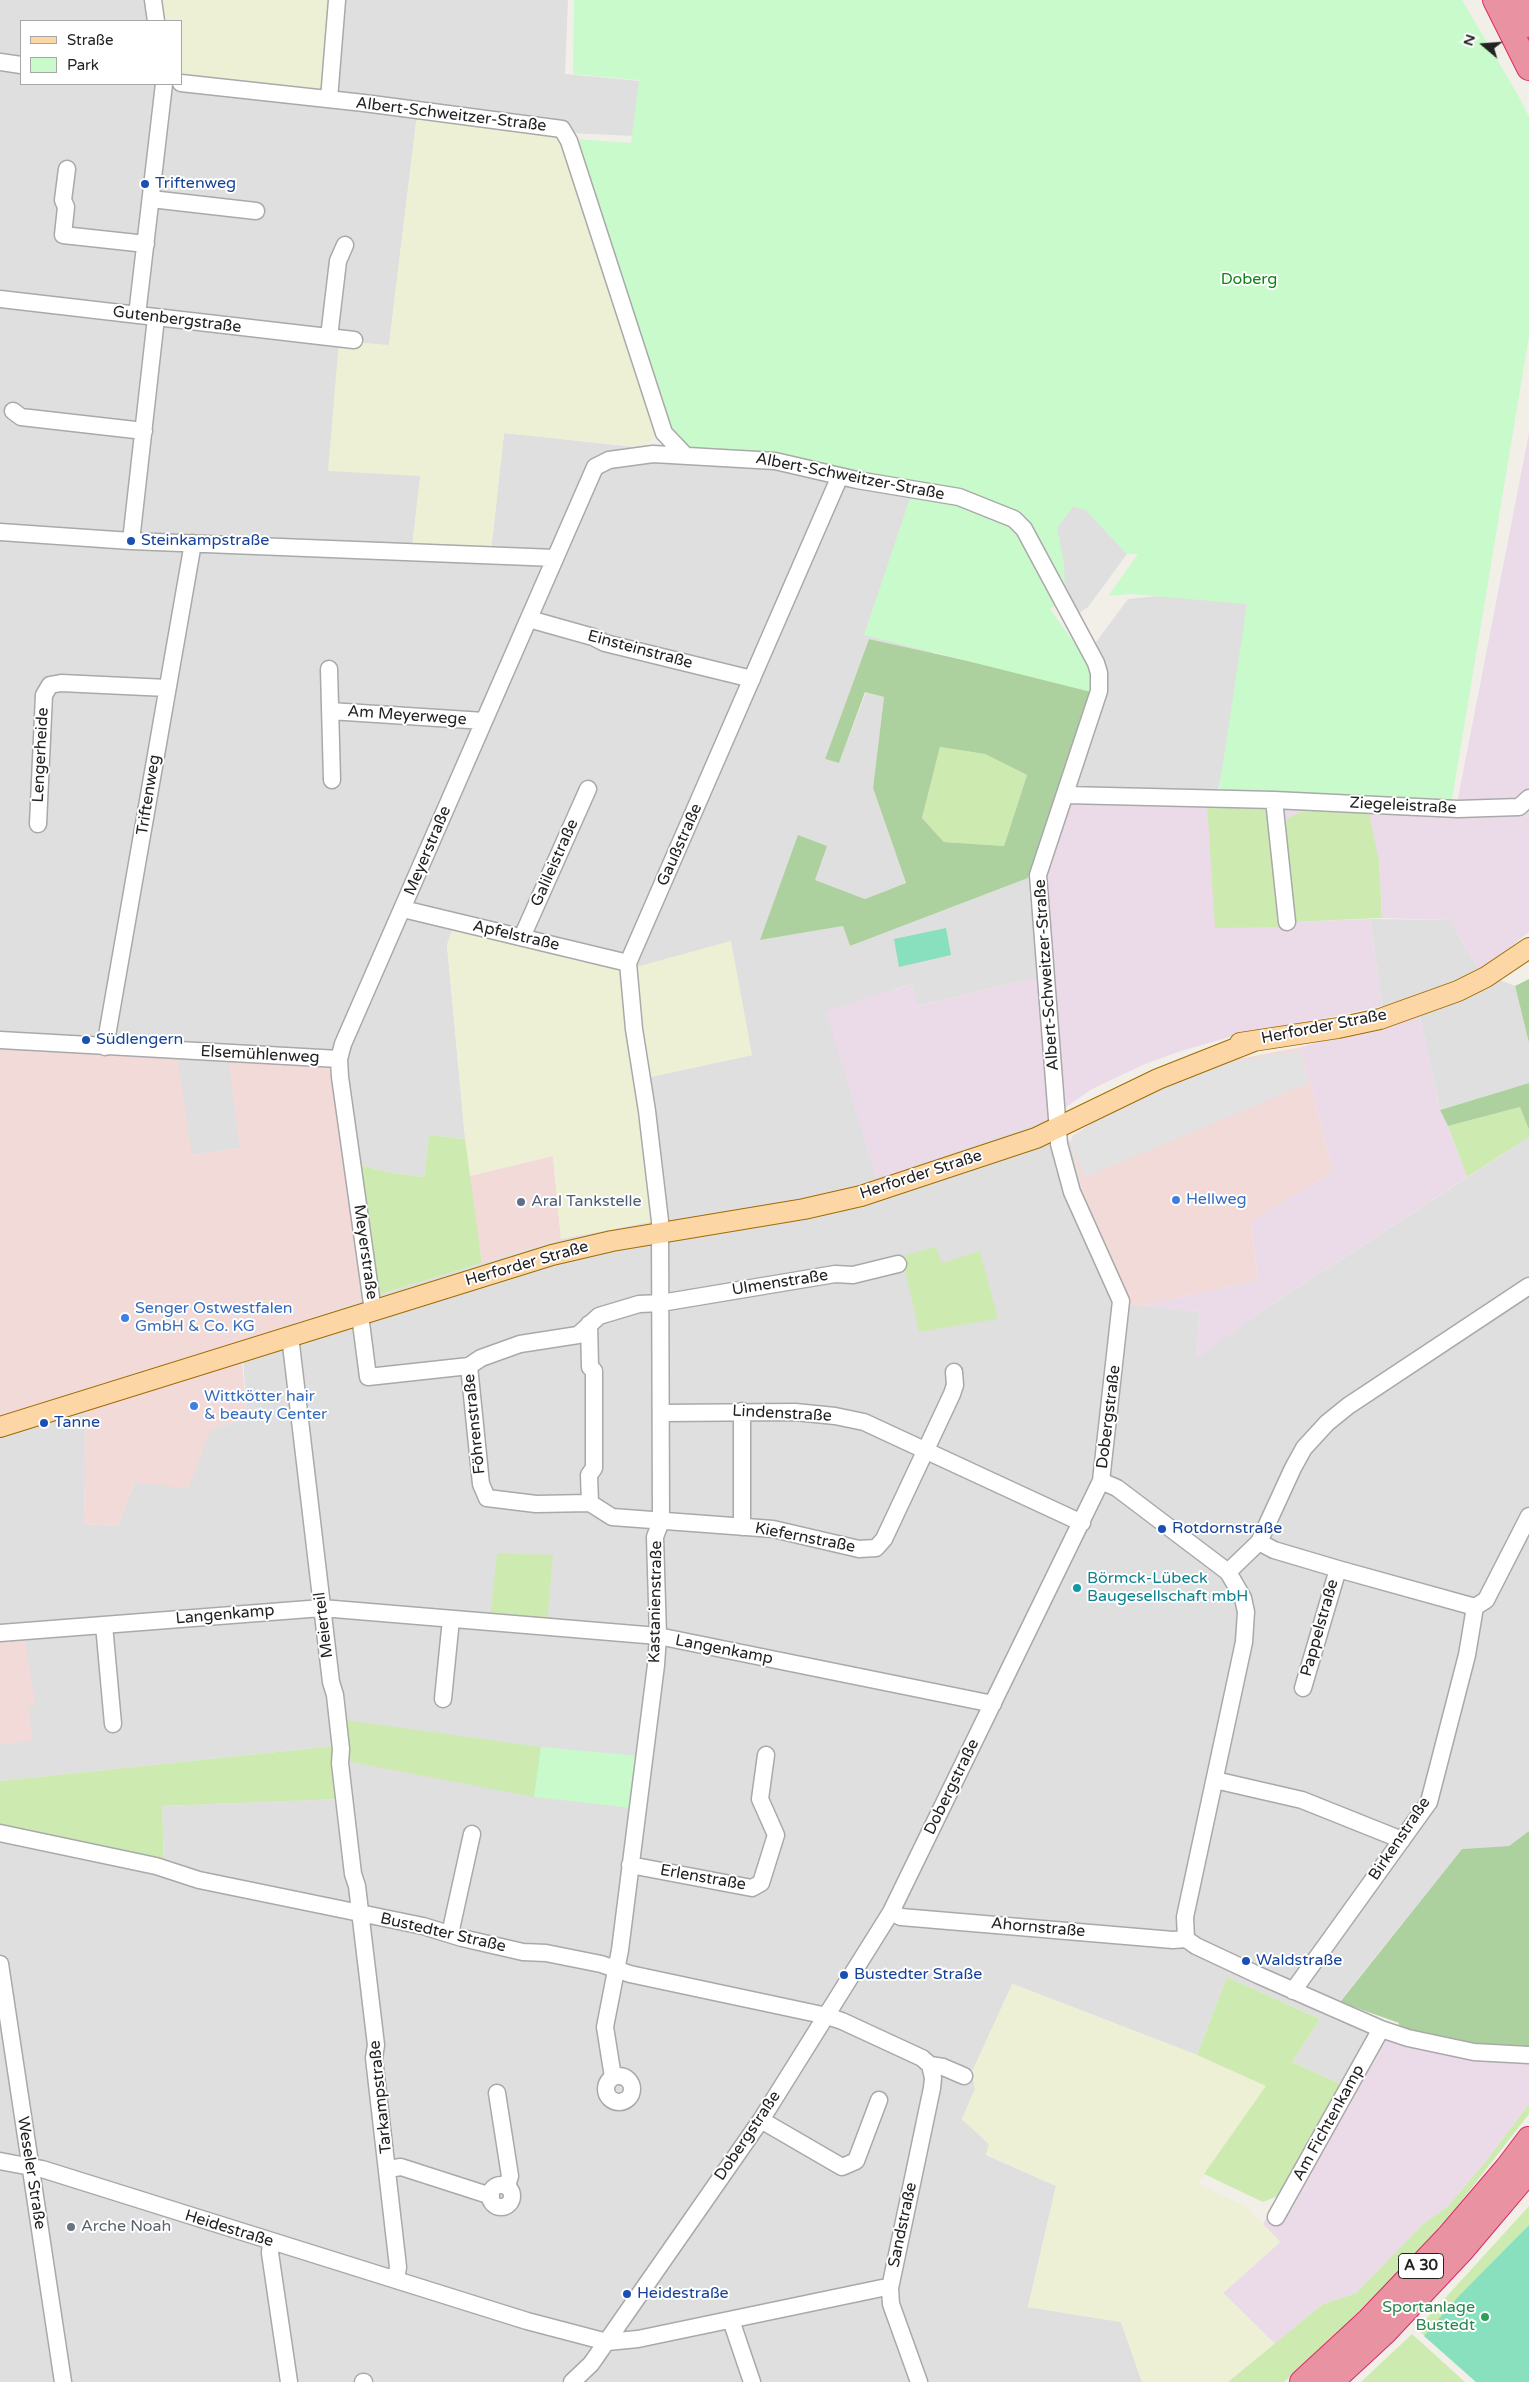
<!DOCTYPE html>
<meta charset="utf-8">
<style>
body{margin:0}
#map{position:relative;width:1529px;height:2382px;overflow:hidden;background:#f2efe9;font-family:"Varela Round",sans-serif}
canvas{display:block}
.legend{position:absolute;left:20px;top:20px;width:162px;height:65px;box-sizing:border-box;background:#fff;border:1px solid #a7a7a7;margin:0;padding:6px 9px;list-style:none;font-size:15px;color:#222}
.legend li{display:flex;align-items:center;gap:10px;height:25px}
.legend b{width:25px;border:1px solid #a7a7a7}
.north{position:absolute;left:1459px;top:20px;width:50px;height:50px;-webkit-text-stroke:4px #fff;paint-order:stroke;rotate:288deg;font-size:14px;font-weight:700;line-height:20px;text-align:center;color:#222}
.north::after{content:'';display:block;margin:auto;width:18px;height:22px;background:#222;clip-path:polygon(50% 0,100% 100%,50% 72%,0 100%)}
</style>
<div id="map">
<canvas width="1529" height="2382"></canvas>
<ul class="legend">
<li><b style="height:6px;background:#fcd6a4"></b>Straße</li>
<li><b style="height:14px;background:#c8facc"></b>Park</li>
</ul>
<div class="north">N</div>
</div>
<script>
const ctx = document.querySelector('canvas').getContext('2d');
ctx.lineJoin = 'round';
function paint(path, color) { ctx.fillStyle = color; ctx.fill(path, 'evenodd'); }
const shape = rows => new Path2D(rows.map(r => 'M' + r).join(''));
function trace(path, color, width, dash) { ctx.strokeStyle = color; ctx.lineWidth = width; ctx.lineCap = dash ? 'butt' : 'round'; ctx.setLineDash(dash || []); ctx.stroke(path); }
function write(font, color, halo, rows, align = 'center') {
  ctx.font = font + ' "Varela Round",sans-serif'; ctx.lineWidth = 4; ctx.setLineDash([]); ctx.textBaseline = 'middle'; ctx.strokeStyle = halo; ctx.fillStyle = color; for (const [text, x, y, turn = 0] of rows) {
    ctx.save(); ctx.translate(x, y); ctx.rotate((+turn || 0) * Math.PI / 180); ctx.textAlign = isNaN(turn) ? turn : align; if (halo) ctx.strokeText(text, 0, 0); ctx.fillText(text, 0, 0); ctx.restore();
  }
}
const residential = shape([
 [0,0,160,0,163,21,21,21,21,84,181,84,333,0,568,0,565,74,640,81,634,136,569,133,417,115,389,345,421,476,412,547,491,551,504,433,635,447,638,460,751,461,913,497,933,653,869,639,825,759,839,763,866,692,884,697,873,788,906,883,865,899,815,880,760,940,843,926,850,946,1028,878,1039,977,917,1006,912,984,894,989,1071,1142,1083,1195,1126,1304,1199,1312,1197,1357,1262,1311,1529,1137,1529,1831,1509,1846,1462,1849,1340,2001,1378,2017,1343,2085,1292,2062,1320,2019,1227,1977,1197,2055,1013,1984,972,2072,975,2089,962,2119,989,2144,986,2155,1056,2186,1028,2307,1121,2322,1142,2382,0,2382,0,1824,15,1831,164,1863,162,1806,340,1799,334,1746,0,1781,0,1420,79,1395,86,1416,84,1524,117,1526,135,1482,211,1429,247,1419,242,1343,380,1294,561,1239,654,1221,636,1080,752,1055,636,967,617,969,453,927,447,945,465,1139,429,1135,424,1177,392,1173,359,1165,240,1148,192,1155,0,1045],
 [1073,506,1086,510,1127,554,1088,607,1076,615,1065,597,1057,528],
 [1257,579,1219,787,1214,793,1071,790,1094,645,1128,599,1208,591],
 [1370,919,1450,920,1480,972,1515,986,1529,1043,1529,1083,1440,1110,1419,1013,1396,1019,1382,1006]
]);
const commercial = shape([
 [0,1045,177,1055,192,1155,240,1148,228,1058,338,1064,376,1290,380,1294,242,1343,0,1420],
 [1301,1047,1333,1171,1251,1222,1258,1280,1140,1306,1126,1304,1087,1212,1071,1142,1072,1136,1099,1119,1152,1091,1233,1060],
 [553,1156,561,1239,482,1263,469,1176],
 [242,1362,247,1419,211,1429,188,1489,135,1482,117,1526,84,1524,86,1417,83,1407],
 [25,1639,35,1706,28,1707,33,1741,0,1744,0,1641]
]);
const industrial = shape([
 [1529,433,1529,932,1480,972,1450,920,1382,918,1379,861,1291,922,1370,919,1382,1006,1313,1021,1244,1033,1181,1051,1145,1064,1092,1089,1046,1121,876,1179,826,1011,912,984,918,1006,1038,977,1028,878,1044,874,1071,790,1457,803],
 [1419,1013,1440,1110,1448,1126,1467,1177,1262,1311,1197,1358,1199,1312,1140,1306,1258,1280,1251,1222,1333,1171,1301,1047],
 [1383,2037,1462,2059,1529,2063,1529,2104,1486,2161,1448,2206,1423,2224,1356,2293,1323,2304,1275,2344,1223,2293,1280,2242,1263,2224,1343,2086]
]);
const farmland = shape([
 [160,0,333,0,326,85,319,95,181,78,181,21,163,21],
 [417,115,546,130,561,143,654,417,656,436,644,447,504,433,491,551,412,547,420,476,328,471,339,341,389,345],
 [453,927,617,969,623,975,654,1221,561,1239,553,1156,469,1176,447,945],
 [731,941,752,1055,646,1078,636,967],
 [1012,1984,1197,2055,1267,2086,1198,2184,1247,2207,1280,2242,1223,2293,1275,2344,1228,2382,1142,2382,1121,2322,1028,2307,1056,2186,986,2154,989,2144,962,2119,975,2089,972,2072]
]);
const grass = shape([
 [940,747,985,754,1027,775,1004,846,944,842,922,818],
 [1207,803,1254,806,1271,812,1284,927,1215,928],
 [1332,811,1369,813,1379,861,1382,918,1291,922,1284,830,1288,818,1300,812],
 [1520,1107,1529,1130,1529,1137,1467,1177,1448,1126],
 [429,1135,465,1139,482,1263,380,1294,376,1290,359,1165,392,1173,424,1177],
 [936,1247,942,1263,980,1251,998,1319,919,1332,902,1256],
 [497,1553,553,1555,547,1624,490,1619],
 [345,1720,541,1747,534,1797,351,1762],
 [334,1746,340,1799,162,1806,164,1864,15,1831,0,1824,0,1781],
 [1227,1977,1320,2019,1292,2062,1343,2085,1280,2195,1263,2202,1204,2174,1266,2086,1197,2055],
 [1529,2104,1529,2114,1449,2217,1363,2309,1284,2382,1228,2382,1323,2304,1356,2293,1423,2224,1448,2206,1486,2161],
 [1529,2206,1529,2225,1472,2285,1529,2382,1476,2382,1417,2329],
 [1412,2334,1465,2382,1361,2382]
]);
const forest = shape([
 [869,639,1095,689,1028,878,850,946,843,926,760,940,798,835,827,846,815,880,865,899,906,883,873,788,884,697,865,692,839,763,825,759],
 [940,747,985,754,1027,775,1004,846,944,842,922,818],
 [1529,979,1529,1043,1515,986],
 [1529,1083,1529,1130,1520,1107,1448,1126,1440,1110],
 [1529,1831,1529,2048,1515,2048,1459,2043,1398,2028,1399,2023,1340,2002,1462,1849,1509,1846]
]);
const park = shape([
 [574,0,1462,0,1518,95,1529,117,1529,336,1452,799,1219,790,1247,604,1131,594,1108,596,1138,554,1127,554,1086,510,1073,506,1057,528,1064,564,1065,597,1050,609,1092,668,1091,692,864,635,915,483,842,467,687,448,671,429,575,139,631,143,639,80,573,74],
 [541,1747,639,1756,632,1808,534,1797]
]);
const pitch = shape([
 [946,928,951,955,899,967,894,939],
 [1529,2225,1529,2382,1476,2382,1424,2336,1458,2297]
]);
const parking = shape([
 [1301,1051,1309,1083,1085,1177,1071,1143,1073,1136,1099,1119,1171,1083,1233,1061]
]);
const minor = shape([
 [153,0,156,21],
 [0,62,21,65],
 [181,83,364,103,562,129,569,141,664,433,685,455],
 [329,99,337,0],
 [67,169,63,200,66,207,63,235,146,244],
 [151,199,256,211],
 [0,299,354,340],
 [137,315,164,84],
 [329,337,338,261,345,245],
 [13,411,21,417,144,431],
 [0,532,131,541,555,558],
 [131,541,156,318],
 [529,619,593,637,605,643,752,679],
 [329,669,332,780],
 [330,711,484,721],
 [1066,795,1274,800,1458,809,1519,807,1529,798],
 [1274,800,1287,922],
 [38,824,44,695,50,685,61,683,167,688],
 [403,909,628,963],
 [522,937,588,789],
 [0,1040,339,1059],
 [105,1047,193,543],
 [898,1264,853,1275,835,1274,661,1303,639,1304,599,1316,578,1335,520,1344,481,1358,469,1366,481,1484,487,1498,536,1504,590,1503,612,1517,773,1529,859,1549,876,1548,884,1539,952,1394,955,1385,954,1372],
 [373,1311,340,1077,339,1059,343,1044,595,467,609,460,653,454,775,461,857,480,959,497,1014,519,1024,529,1096,663,1099,673,1099,691,1038,875,1059,1144,1072,1192,1121,1301,1101,1481,891,1912,761,2120,591,2364,572,2382],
 [360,1315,368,1377,469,1366],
 [589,1324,590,1367,594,1371,594,1468,589,1475,590,1503],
 [290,1336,331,1682,335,1695,341,1749,340,1763,353,1874,357,1886,376,2045,374,2058,398,2267,396,2280],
 [742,1411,742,1527],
 [661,1413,795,1412,835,1416,864,1422,1082,1523],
 [1101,1481,1117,1488,1228,1572,1243,1598,1246,1612,1244,1642,1185,1917,1186,1939,1196,1946,1258,1975,1381,2029,1408,2038,1474,2052,1529,2055],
 [1259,1542,1274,1550,1338,1569,1475,1607,1486,1600,1529,1516],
 [1228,1572,1259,1542,1293,1468,1304,1448,1327,1423,1348,1406,1529,1286],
 [104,1625,113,1724],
 [0,1633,322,1608,658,1636,993,1704],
 [1303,1688,1338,1569],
 [443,1699,451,1619],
 [1215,1780,1302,1800,1402,1840],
 [0,1833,156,1866,199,1880,423,1926,462,1938,523,1952,546,1953,601,1964,630,1974,827,2016,842,2021,922,2058,930,2065,943,2067,964,2076],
 [630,1865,752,1888,761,1883,776,1835,760,1799,766,1755],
 [891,1912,901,1917,1173,1940,1186,1939],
 [450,1934,472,1834],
 [0,1964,63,2382],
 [1293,1991,1429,1802,1467,1655,1475,1607],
 '606 2089a13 13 0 1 1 26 0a13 13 0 1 1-26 0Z',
 [613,2077,605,2027,620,1950,656,1665,658,1636,655,1537,661,1521,660,1221,647,1111,634,1029,628,963,840,476],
 [497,2093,510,2176,507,2186],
 [761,2120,842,2167,856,2161,879,2100],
 [0,2161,42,2169,527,2321,607,2342,638,2339,882,2288,890,2288],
 [388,2169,401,2167,491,2196],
 '490 2196a11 11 0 1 1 22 0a11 11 0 1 1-22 0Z',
 [1276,2217,1381,2029],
 [271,2242,270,2253,289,2382],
 [731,2320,752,2382],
 [363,2382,364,2382],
 [919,2382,891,2304,890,2288,932,2088,933,2078,930,2065]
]);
const major = shape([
 [1240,1043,1338,1028,1380,1019,1458,991,1486,977,1529,948],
 [0,1427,552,1255,612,1241,804,1209,861,1196,1036,1138,1158,1079,1254,1041]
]);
const highway = shape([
 [1495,0,1529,68],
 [1516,0,1529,25],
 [1302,2382,1369,2320,1449,2236,1507,2168,1529,2139],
 [1331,2382,1384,2333,1462,2250,1529,2171]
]);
const markers = [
 [145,184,5,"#1a4fb4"],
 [131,541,5,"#1a4fb4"],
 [86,1040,5,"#1a4fb4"],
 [1176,1200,5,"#3f7fe0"],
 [521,1202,5,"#5c6f8a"],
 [125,1318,5,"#3f7fe0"],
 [194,1406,5,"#3f7fe0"],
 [44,1423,5,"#1a4fb4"],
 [1162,1529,5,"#1a4fb4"],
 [1077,1588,5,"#0f9aa8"],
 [1246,1961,5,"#1a4fb4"],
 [844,1975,5,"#1a4fb4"],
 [71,2227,5,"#6b7280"],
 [627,2294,5,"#1a4fb4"],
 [1485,2317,5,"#2e9e5b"]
];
const shields = [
 [1421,2266,45]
];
const shieldNames = [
 ["A 30",1421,2266]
];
const streetNames = [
 ["Albert-Schweitzer-Straße",451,115,7],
 ["Gutenbergstraße",177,320,7],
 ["Albert-Schweitzer-Straße",850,477,11],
 ["Einsteinstraße",640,650,15],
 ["Am Meyerwege",407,716,4],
 ["Lengerheide",41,755,-87],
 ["Triftenweg",149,795,-81],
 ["Ziegeleistraße",1403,806,3],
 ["Gaußstraße",680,845,-66],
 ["Meyerstraße",428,851,-67],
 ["Galileistraße",555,863,-66],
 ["Apfelstraße",516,936,13],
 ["Albert-Schweitzer-Straße",1047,975,-94],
 ["Herforder Straße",1324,1027,-11],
 ["Elsemühlenweg",260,1055,3],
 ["Herforder Straße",921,1175,-18],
 ["Meyerstraße",365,1252,82],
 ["Herforder Straße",527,1264,-16],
 ["Ulmenstraße",780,1283,-9],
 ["Lindenstraße",782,1414,3],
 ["Dobergstraße",1109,1417,-83],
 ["Föhrenstraße",475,1424,-96],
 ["Kiefernstraße",805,1538,11],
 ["Kastanienstraße",656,1602,-89],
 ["Langenkamp",225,1615,-5],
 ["Meierteil",324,1625,-97],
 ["Pappelstraße",1320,1628,-74],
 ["Langenkamp",724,1650,11],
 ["Dobergstraße",952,1787,-64],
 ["Birkenstraße",1400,1839,-56],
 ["Erlenstraße",703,1878,10],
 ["Ahornstraße",1038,1928,5],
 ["Bustedter Straße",443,1933,13],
 ["Tarkampstraße",381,2097,-96],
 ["Am Fichtenkamp",1329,2123,-61],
 ["Dobergstraße",748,2136,-56],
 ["Weseler Straße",31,2173,81],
 ["Sandstraße",903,2225,-78],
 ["Heidestraße",229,2229,17]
];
const transitNames = [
 ["Triftenweg",155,184],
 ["Steinkampstraße",141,541],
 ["Südlengern",96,1040],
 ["Tanne",54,1423],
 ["Rotdornstraße",1172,1529],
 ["Waldstraße",1256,1961],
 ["Bustedter Straße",854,1975],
 ["Heidestraße",637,2294]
];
const parkNames = [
 ["Doberg",1249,280]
];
const shopNames = [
 ["Hellweg",1186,1200],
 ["Senger Ostwestfalen",135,1309],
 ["GmbH & Co. KG",135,1327],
 ["Wittkötter hair",204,1397],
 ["& beauty Center",204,1415]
];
const serviceNames = [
 ["Aral Tankstelle",531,1202]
];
const cultureNames = [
 ["Börmck-Lübeck",1087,1579],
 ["Baugesellschaft mbH",1087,1597]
];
const worshipNames = [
 ["Arche Noah",81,2227]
];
const leisureNames = [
 ["Sportanlage",1475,2308],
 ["Bustedt",1475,2326]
];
paint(residential, '#e0dfdf');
paint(commercial, '#f2dad9');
paint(industrial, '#ebdbe8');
paint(farmland, '#eef0d5');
paint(grass, '#cdebb0');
paint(forest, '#add19e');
paint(park, '#c8facc');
paint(pitch, '#88e0be');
paint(parking, '#e2e2e2');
trace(minor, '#a9a9a9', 19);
trace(major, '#a06b00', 22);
trace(highway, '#dc2a67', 26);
trace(minor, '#fff', 16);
trace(major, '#fcd6a4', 20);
trace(highway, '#e892a2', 24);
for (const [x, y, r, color] of markers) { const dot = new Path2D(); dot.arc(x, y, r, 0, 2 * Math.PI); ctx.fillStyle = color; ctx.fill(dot); trace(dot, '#fff', 2); }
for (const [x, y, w] of shields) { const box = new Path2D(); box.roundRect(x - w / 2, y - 12.5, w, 25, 4); ctx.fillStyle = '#fff'; ctx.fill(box); trace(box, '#222', 1); }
write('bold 15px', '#222', null, shieldNames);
write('16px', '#222', '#fff', streetNames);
write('16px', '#164399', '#fff', transitNames, 'left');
write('16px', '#0c8416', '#fff', parkNames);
write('16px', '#366cbe', '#fff', shopNames, 'left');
write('16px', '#4e5e75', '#fff', serviceNames, 'left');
write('16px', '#0d838f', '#fff', cultureNames, 'left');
write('16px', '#5b616d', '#fff', worshipNames, 'left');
write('16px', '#27864d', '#fff', leisureNames, 'right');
</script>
